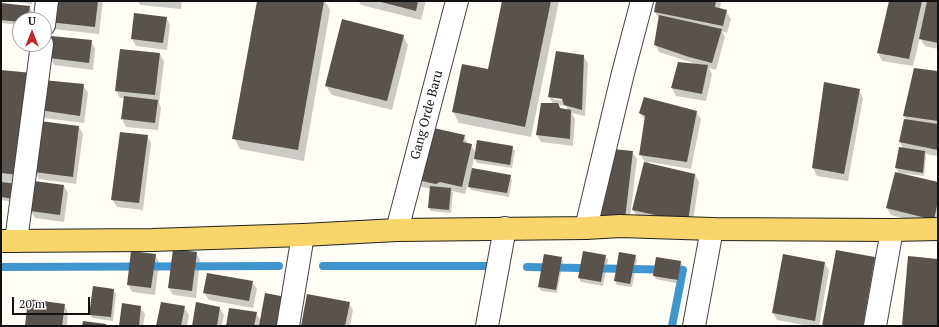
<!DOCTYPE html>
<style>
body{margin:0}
#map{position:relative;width:939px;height:327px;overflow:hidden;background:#fffdf5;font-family:"PT Serif",serif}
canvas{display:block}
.frame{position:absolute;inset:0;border:2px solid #111;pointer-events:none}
.north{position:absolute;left:12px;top:12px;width:40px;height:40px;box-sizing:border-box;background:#fff;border:1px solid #a0a0a0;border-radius:50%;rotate:0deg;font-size:11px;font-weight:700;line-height:16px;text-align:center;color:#111}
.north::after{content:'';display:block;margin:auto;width:14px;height:18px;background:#c4262e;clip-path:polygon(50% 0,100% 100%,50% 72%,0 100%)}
.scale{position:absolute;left:12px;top:297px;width:78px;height:18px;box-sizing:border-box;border:2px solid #111;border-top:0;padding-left:5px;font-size:12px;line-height:14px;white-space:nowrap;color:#111;-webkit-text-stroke:3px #fff;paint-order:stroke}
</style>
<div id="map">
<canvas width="939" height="327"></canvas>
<div class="frame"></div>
<div class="north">U</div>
<div class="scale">20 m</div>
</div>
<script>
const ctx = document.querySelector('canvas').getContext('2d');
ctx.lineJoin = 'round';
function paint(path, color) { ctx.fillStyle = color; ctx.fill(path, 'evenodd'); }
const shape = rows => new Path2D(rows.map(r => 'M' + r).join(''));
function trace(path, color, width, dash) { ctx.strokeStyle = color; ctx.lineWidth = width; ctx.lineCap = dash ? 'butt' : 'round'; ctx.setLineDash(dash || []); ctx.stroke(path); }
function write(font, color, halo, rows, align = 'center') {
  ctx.font = font + ' "PT Serif",serif'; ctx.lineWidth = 4; ctx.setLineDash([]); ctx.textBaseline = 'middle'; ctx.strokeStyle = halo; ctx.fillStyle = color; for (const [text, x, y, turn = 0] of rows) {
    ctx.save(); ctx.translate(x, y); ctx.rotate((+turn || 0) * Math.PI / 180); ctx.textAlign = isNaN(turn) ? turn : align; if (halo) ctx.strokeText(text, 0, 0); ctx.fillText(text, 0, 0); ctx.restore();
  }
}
const shadow = shape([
 [10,1,32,1,32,4],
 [51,1,103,1,99,34,53,29],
 [138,1,182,1,181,9,140,5],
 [258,1,325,1,330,10,304,161,240,149,234,138],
 [358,1,426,1,421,20,361,5],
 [503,1,559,1,531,137,459,123,453,112,489,70],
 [657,1,721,1,720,10,726,11,731,19,727,33,722,31,725,37,716,70,709,68,712,74,706,101,676,96,672,88,693,63,659,52,655,44,659,19,655,12],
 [890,1,938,1,938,49,925,46,920,38,913,66,882,61,878,53],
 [1,4,29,7,32,11,30,20,20,20,20,25,1,23],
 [166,17,170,25,167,50,136,46,132,39],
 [403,36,408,45,392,110,332,95,326,86],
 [91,41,95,49,93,70,54,65,50,57],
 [557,52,583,56,588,63,585,116,572,113,575,119,573,146,541,142,537,135,553,104,549,97],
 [553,97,567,99,567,101,553,99],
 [558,105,566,106,568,111,560,109],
 [160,54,164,62,159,103,161,108,158,130,126,127,122,119,124,98,120,98,116,90],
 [1,71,31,74,17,202,1,200],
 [938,72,938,156,925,154,926,156,924,176,899,173,896,168,900,148,903,149,900,142,905,121,907,121,904,116],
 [83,85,88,93,84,123,44,118,40,110],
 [859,90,863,98,848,181,817,176,813,168],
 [696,112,701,119,691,169,649,162,648,164,695,174,699,182,692,228,637,217,633,210,645,162,640,154,645,120,640,113],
 [79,127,83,134,76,184,39,179,35,172],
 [147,136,151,143,143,210,117,207,112,199],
 [464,136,468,144,471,145,476,153,512,147,515,151,512,168,477,163,474,158,472,169,510,176,512,180,509,197,471,190,468,184,465,194,452,191,453,193,451,213,431,211,429,208,431,189,422,187,418,180],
 [632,152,637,159,629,226,604,224],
 [938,183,938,227,891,215,887,208],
 [64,186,68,193,64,222,35,218,31,211],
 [196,253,200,260,196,298,173,295,169,288],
 [155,255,159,262,155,295,132,292,128,285],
 [605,256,608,260,603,286,581,282,579,278],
 [635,256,637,260,632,287,617,285,615,281],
 [561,258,563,261,557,293,541,291,539,287],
 [657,258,681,262,683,266,680,284,656,279,654,275],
 [875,258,880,268,869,326,823,326],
 [824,263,829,270,819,326,809,326,777,320,773,313],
 [252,282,257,289,253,308,209,300,204,293],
 [113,290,116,294,113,321,92,318,90,314],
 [349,303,353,310,350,326,302,326],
 [64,305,68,312,67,326,26,326],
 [140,307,145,314,143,326,120,326],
 [184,307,189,315,187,326,157,326],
 [220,308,224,315,222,326,193,326],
 [256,313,261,321,291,326,227,326]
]);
const stream = shape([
 [323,266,493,266],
 [1,267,279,266],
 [527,267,683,270,672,326]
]);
const building = shape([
 [50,1,98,1,95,27,48,22],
 [257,1,324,1,298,150,232,139],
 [377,1,418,1,416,11],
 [502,1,551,1,525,127,452,112,462,64,488,69],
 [656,1,716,1,715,7,727,10,723,26,654,12],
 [889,1,922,1,909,59,877,53],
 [927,1,938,1,938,43,919,39],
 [1,3,30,6,28,20,20,20,20,22,1,20],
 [134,13,167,17,163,43,131,39],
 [659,15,722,29,712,63,689,57,654,45],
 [342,19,404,35,387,101,325,86],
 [51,36,92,40,89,63,49,58],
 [120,49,160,53,155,95,115,91],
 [556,51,584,55,582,110,564,105,562,99,548,97],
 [678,62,708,65,702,94,671,88],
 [914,68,938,71,938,121,903,116],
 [1,70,32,73,19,175,1,173],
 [43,80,84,84,80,116,39,110],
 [824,82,860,89,844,174,812,168],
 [124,96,158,100,155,123,121,119],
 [644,97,697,111,687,162,639,155,645,116,639,113],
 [541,103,558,103,560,108,571,110,570,139,536,135],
 [904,119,938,124,938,150,899,142],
 [40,121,79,126,73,177,34,172],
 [429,127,465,135,463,142,472,144,462,187,440,182,436,184,417,180],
 [120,132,148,135,139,203,111,200],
 [477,140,513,146,510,165,474,159],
 [899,147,925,151,923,173,895,168],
 [613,149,633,151,625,219,599,217],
 [644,162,695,174,688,222,632,210],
 [472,168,511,175,507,193,468,187],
 [895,172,938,182,938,201,934,220,886,208],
 [34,181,64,185,60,215,30,211],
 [1,182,17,184,15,199,1,197],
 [430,186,451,188,449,210,428,208],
 [173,249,197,252,192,291,168,288],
 [836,250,875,257,863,326,822,326],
 [131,251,156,254,151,288,127,285],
 [583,251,606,255,601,282,578,278],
 [619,252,636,255,630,284,614,281],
 [544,254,562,257,556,290,538,287],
 [783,254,825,262,815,321,772,313],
 [908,256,938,259,938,326,902,326],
 [656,257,681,261,678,280,653,276],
 [207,273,253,281,249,301,203,293],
 [93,286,114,289,111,317,89,315],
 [265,293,291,298,286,326,259,326],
 [307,294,350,302,345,326,301,326],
 [28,299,65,304,62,326,25,326],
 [161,302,185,306,181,326,156,326],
 [196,302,220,307,217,326,192,326],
 [122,303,141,306,139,326,119,326],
 [229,308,257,312,254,326,226,326],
 [83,321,106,324,106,326,82,326]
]);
const minor = shape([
 [44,25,47,1],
 [586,228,623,73,642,1],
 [397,230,457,1],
 [16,241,42,44],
 [288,326,303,235],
 [487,326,505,228],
 [694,326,712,229],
 [875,326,892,230]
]);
const major = shape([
 [1,241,152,240,303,235,397,230,586,228,620,226,712,229,892,230,938,229]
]);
const streetNames = [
 ["Gang Orde Baru",427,115,-75]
];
paint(shadow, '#0003');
trace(stream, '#3f96cf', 8);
paint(building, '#5a524d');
trace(minor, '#444', 24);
trace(major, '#222', 24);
trace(minor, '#fff', 22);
trace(major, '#f9d66b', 22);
write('13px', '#111', '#fff', streetNames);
</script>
